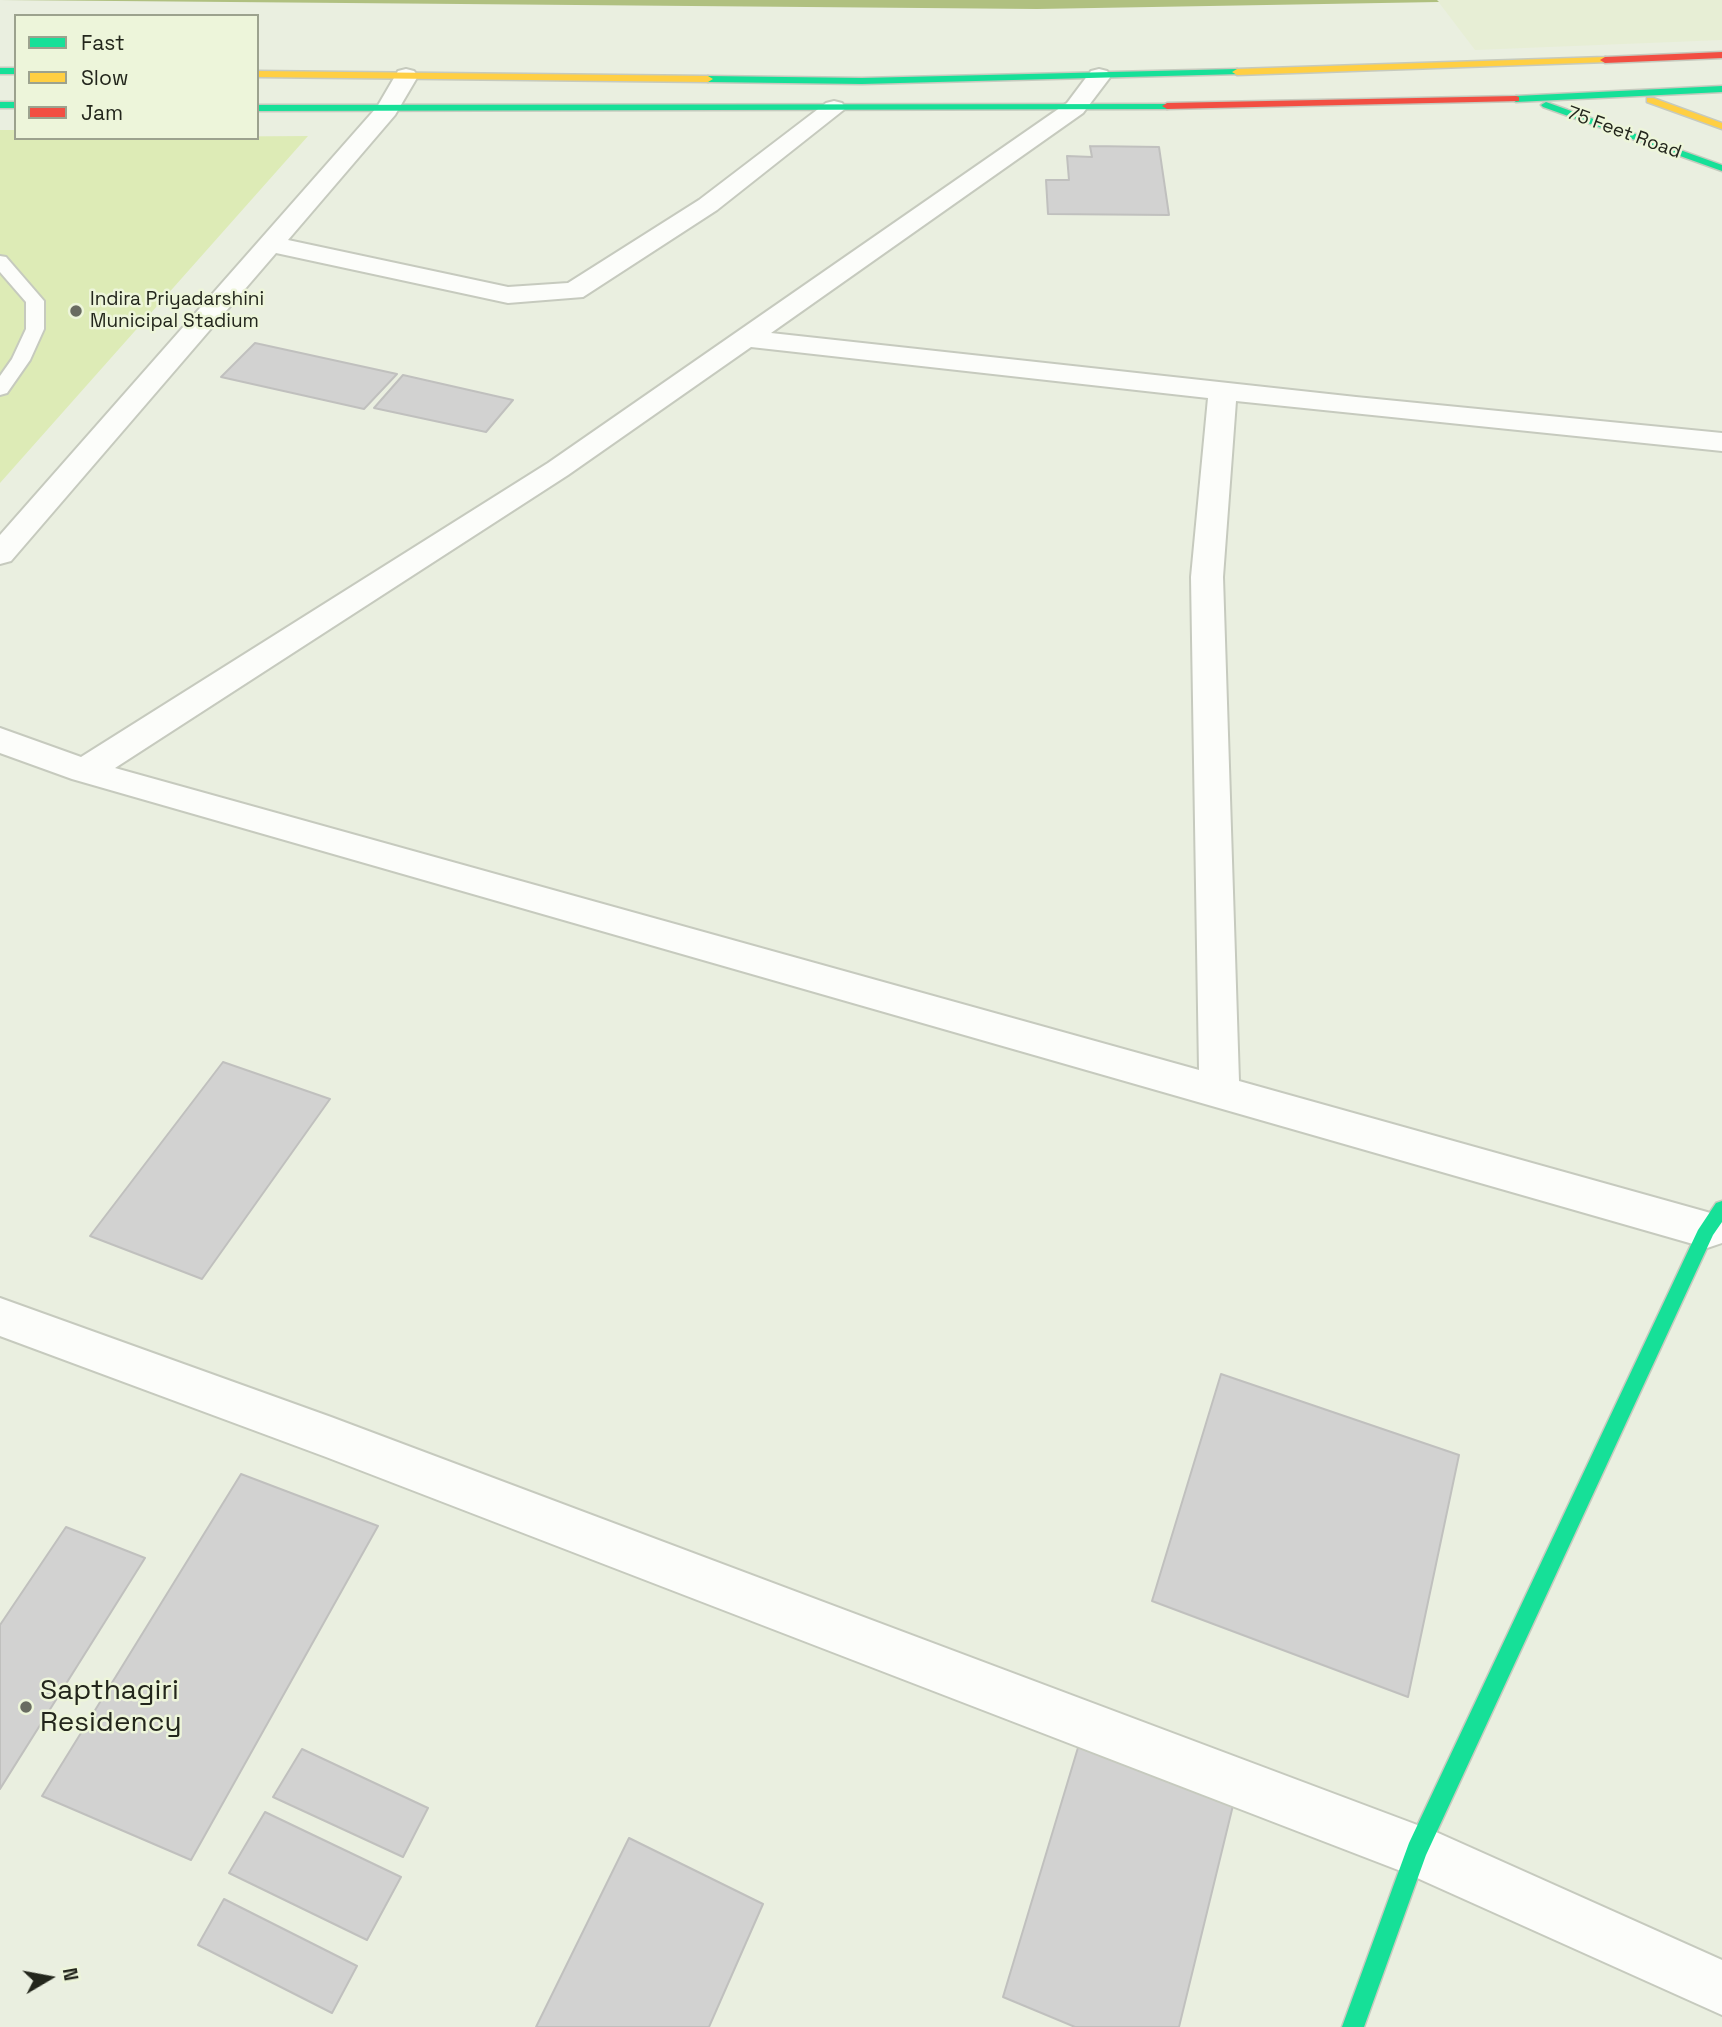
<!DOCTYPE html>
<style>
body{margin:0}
#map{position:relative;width:1722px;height:2027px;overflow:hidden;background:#eaefe0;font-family:"Space Grotesk",sans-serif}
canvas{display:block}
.legend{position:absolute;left:14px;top:14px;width:245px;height:126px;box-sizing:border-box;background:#edf5da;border:2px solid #9ca28e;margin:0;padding:9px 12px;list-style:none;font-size:21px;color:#23261c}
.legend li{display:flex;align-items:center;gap:14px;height:35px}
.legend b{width:35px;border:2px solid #9ca28e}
.north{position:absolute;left:14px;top:1943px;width:70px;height:70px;-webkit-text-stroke:5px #edf5da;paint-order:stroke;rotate:80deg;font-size:19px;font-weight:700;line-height:28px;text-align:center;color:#23261c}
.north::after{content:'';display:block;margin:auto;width:24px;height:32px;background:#23261c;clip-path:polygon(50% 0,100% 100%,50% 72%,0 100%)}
</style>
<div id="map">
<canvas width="1722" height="2027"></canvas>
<ul class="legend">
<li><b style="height:9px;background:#16e098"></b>Fast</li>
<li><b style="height:9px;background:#ffcf43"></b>Slow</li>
<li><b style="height:9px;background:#f24e42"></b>Jam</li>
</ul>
<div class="north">N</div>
</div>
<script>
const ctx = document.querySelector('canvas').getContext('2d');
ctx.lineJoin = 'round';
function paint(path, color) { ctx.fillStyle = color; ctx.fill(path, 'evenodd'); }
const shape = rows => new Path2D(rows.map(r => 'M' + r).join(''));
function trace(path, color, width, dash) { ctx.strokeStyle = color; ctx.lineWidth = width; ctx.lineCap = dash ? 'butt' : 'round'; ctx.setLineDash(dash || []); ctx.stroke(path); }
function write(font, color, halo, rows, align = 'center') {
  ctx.font = font + ' "Space Grotesk",sans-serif'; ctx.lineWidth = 5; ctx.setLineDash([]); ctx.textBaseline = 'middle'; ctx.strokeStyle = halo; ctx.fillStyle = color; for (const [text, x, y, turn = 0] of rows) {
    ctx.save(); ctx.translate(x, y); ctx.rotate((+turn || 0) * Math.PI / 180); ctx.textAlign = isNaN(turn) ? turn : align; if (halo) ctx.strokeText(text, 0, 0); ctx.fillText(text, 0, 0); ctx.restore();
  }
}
const built = shape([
 [1437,0,1722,0,1722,40,1475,50]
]);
const green = shape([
 [0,130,16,130,16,138,308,136,0,483]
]);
const water = shape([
 [0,0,1437,0,1439,2,1037,9]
]);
const building = shape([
 [1090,146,1159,147,1169,215,1048,214,1046,180,1069,180,1067,156,1092,157,1090,146],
 [255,343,397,374,364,409,221,377,255,343],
 [403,375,513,400,486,432,374,408,403,375],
 [223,1062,330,1099,202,1279,90,1236,223,1062],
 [1221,1374,1459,1455,1408,1697,1152,1601,1221,1374],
 [241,1474,378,1526,191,1860,42,1796,241,1474],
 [66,1527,145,1558,0,1789,0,1625,66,1527],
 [1083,1731,1237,1789,1179,2027,1075,2027,1003,1997,1083,1731],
 [302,1749,428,1808,403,1857,273,1797,302,1749],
 [265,1812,401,1877,367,1940,229,1873,265,1812],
 [629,1838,763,1904,709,2027,536,2027,629,1838],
 [224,1899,357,1966,332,2013,198,1945,224,1899]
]);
const lane = shape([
 [0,256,6,257,44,301,44,329,30,360,7,393,0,395,0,376,12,359,26,329,26,302,0,272,0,256]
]);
const street = shape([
 [406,69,414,71,418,76,395,115,288,240,508,287,568,283,699,200,826,103,834,101,842,103,846,108,717,210,583,297,508,303,276,253,11,561,0,564,0,535,377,107,398,71,406,69],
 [1099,69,1107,71,1111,76,1083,113,771,333,1356,397,1722,433,1722,451,1236,401,1223,577,1239,1081,1707,1212,1722,1217,1722,1243,1707,1248,72,779,0,753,0,728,81,757,548,463,1067,103,1091,71,1099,69],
 [751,347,1208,398,1191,577,1199,1070,115,768,568,475,751,347],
 [0,1298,331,1417,1436,1832,1722,1960,1722,2015,1406,1873,326,1457,0,1336,0,1298]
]);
const fast = shape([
 [0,68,16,68,16,74,0,74,0,68],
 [1237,69,1242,72,1240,74,862,84,708,82,703,79,708,76,862,78,1237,69],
 [1722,86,1722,92,1516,102,1511,99,1516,96,1722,86],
 [0,102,16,102,16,108,0,108,0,102],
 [1546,102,1722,165,1722,171,1543,107,1541,105,1546,102],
 [1170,104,1170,108,1167,109,257,111,257,105,1170,104],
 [1722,1201,1722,1222,1713,1235,1426,1855,1364,2027,1342,2027,1409,1843,1698,1230,1716,1203,1722,1201]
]);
const slow = shape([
 [1605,57,1608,58,1608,62,1237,75,1232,72,1237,69,1605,57],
 [257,71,708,76,713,79,708,82,257,77,257,71],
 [1647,98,1653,98,1722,123,1722,129,1647,102,1647,98]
]);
const jam = shape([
 [1722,52,1722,58,1605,63,1600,60,1605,57,1722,52],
 [1516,96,1519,97,1519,101,1167,109,1162,106,1167,103,1516,96]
]);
const markers = [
 [76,311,7,"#696c61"],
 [26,1707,7,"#696c61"]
];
const farStreetnames = [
 ["75 Feet Road",1624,133,20]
];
const farPoinames = [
 ["Indira Priyadarshini",90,300],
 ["Municipal Stadium",90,322]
];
const nearPoinames = [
 ["Sapthagiri",40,1691],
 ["Residency",40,1723]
];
paint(built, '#e7eed5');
paint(green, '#ddebb6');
paint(water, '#b0c080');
paint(building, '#d2d2d1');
trace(building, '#c0c0be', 2);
trace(lane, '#c6cabe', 4);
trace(street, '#c6cabe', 4);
trace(fast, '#c6cabe', 3);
trace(slow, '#c6cabe', 3);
trace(jam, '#c6cabe', 3);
paint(lane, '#fcfdfa');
paint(street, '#fcfdfa');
paint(fast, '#16e098');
paint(slow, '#ffcf43');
paint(jam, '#f24e42');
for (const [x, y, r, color] of markers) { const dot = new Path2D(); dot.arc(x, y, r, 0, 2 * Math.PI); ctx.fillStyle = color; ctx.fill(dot); trace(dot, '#edf5da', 2.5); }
write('19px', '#23261c', '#edf5da', farStreetnames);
write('19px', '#23261c', '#edf5da', farPoinames, 'left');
write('28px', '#23261c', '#edf5da', nearPoinames, 'left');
</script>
